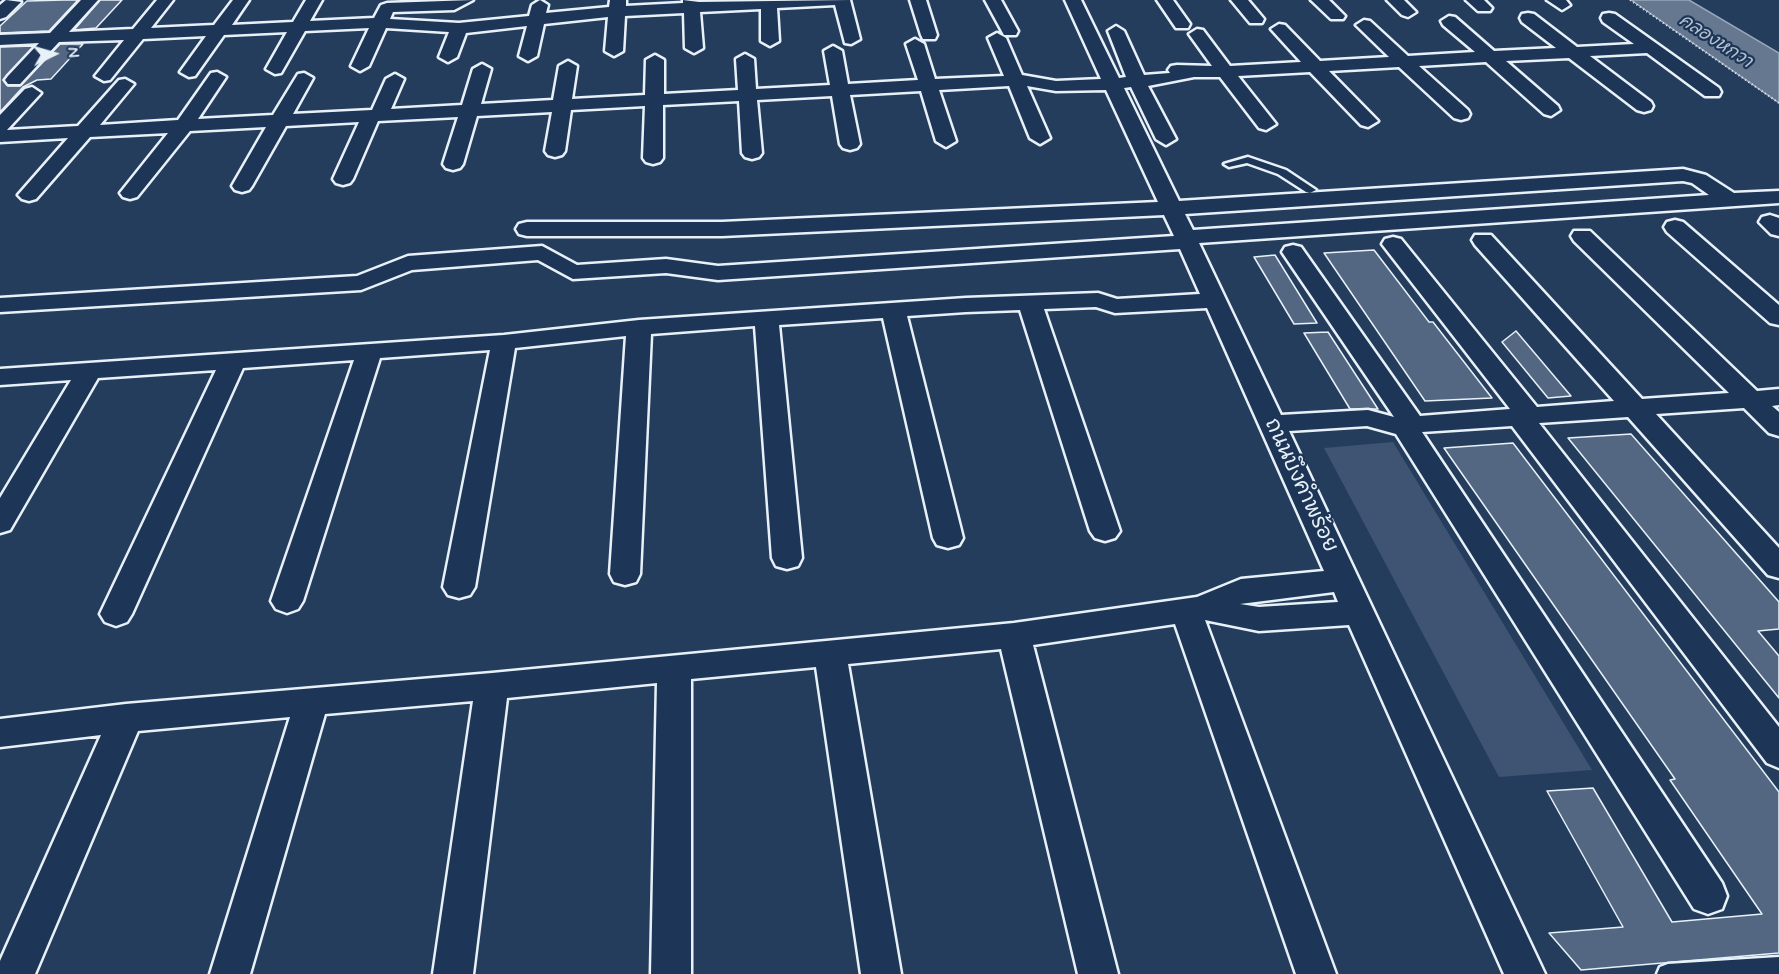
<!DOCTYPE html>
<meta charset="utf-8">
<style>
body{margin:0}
#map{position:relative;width:1779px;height:974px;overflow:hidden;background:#253d5d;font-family:Mynerve,sans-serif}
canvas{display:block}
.north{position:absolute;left:24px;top:24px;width:60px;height:60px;-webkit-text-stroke:4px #1d3557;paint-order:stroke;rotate:85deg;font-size:16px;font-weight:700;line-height:24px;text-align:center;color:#e8f1f8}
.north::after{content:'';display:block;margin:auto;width:21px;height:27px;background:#e8f1f8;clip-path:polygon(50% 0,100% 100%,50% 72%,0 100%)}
</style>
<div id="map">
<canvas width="1779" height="974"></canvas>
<div class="north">N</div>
</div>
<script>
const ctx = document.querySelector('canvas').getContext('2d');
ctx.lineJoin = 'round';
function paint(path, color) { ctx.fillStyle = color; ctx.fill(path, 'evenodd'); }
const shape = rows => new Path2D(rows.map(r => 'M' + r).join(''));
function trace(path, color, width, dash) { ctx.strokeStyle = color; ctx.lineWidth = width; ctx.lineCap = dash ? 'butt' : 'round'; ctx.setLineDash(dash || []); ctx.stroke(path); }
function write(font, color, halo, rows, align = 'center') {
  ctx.font = font + ' Mynerve,"Playpen Sans Thai",sans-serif'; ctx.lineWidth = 4.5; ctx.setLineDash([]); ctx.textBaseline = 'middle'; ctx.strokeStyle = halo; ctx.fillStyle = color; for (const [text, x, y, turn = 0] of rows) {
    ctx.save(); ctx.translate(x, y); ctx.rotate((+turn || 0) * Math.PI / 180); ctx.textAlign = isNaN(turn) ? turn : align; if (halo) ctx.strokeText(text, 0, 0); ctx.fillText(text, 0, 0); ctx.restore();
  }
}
const green = shape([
 [1393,442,1592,770,1499,777,1324,448]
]);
const water = shape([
 [1631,0,1689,0,1779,53,1779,103,1631,0]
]);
const building = shape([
 [64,0,78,0,49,31,0,33,0,26,27,1,64,0],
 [100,0,122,0,96,28,74,30,100,0],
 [60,44,83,44,51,79,37,80,23,87,0,112,0,47,34,46,3,80,8,86,20,86,60,44],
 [1374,250,1429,322,1433,322,1492,398,1425,401,1324,253,1374,250],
 [1275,255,1317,323,1294,324,1254,257,1275,255],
 [1516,331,1571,396,1548,398,1502,342,1516,331],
 [1328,332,1378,409,1350,409,1304,333,1328,332],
 [1631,434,1779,602,1779,629,1758,631,1779,656,1779,698,1568,438,1631,434],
 [1513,443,1779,792,1779,953,1581,970,1549,933,1623,927,1547,791,1593,788,1672,922,1762,914,1670,780,1675,779,1444,448,1513,443]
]);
const path = shape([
 [1630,0,1779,103]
]);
const service = shape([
 [1248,157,1286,170,1316,190,1310,193,1306,192,1278,174,1247,163,1229,167,1224,164,1248,157],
 [1779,957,1779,974,1657,974,1660,967,1668,964,1779,957]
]);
const minor = shape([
 [6,0,21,2,6,17,0,19,0,5,6,0],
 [81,0,98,0,69,32,133,29,157,0,173,0,151,28,214,25,233,0,249,0,232,25,293,22,306,0,322,0,310,21,374,18,381,5,387,3,473,0,454,10,393,12,390,19,459,23,529,16,532,5,540,0,548,5,546,13,609,7,610,0,626,0,626,6,683,3,683,0,699,2,850,0,860,39,851,44,845,43,835,5,777,8,779,41,770,46,761,41,761,9,700,12,703,48,694,53,685,48,684,13,625,16,623,51,614,56,605,51,608,17,544,24,537,56,528,61,519,56,527,26,466,33,457,57,448,62,439,57,449,32,386,28,369,66,360,71,351,66,369,28,305,31,281,73,275,74,266,69,287,32,224,35,195,76,189,77,180,72,206,36,143,39,110,80,104,81,95,76,124,40,59,42,20,84,8,84,5,80,8,76,39,43,0,45,0,35,50,33,81,0],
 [910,0,926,0,937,35,935,39,923,39,921,35,910,0],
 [985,0,1001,0,1018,31,1016,35,1004,35,985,0],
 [1065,0,1081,0,1119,78,1126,77,1108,31,1116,26,1124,31,1144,75,1170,73,1168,70,1171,66,1177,65,1212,66,1189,34,1197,29,1203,30,1230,66,1301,62,1271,29,1279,24,1285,25,1320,61,1389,57,1356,25,1364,20,1370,21,1408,56,1475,52,1443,25,1441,21,1449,16,1455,17,1494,51,1556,48,1522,22,1520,18,1522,14,1528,13,1534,14,1577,47,1634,44,1603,22,1601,18,1603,14,1609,13,1615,14,1719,88,1721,92,1719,96,1705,96,1647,53,1590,56,1651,102,1653,106,1651,110,1644,112,1637,110,1569,58,1506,61,1558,106,1560,110,1551,116,1544,114,1486,62,1419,66,1468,110,1470,114,1468,118,1461,120,1454,118,1399,67,1329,71,1378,121,1368,127,1361,125,1310,72,1238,76,1276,124,1266,130,1259,128,1220,77,1194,77,1148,86,1176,139,1166,145,1156,139,1131,87,1124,88,1179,201,1683,169,1706,175,1734,193,1779,191,1779,203,1199,243,1281,415,1368,410,1394,417,1282,252,1285,247,1293,245,1301,247,1420,416,1510,409,1382,244,1385,239,1393,237,1401,239,1537,407,1614,401,1475,245,1472,240,1475,235,1491,235,1642,399,1729,393,1574,241,1571,236,1574,231,1590,231,1757,391,1779,389,1779,405,1772,406,1779,412,1779,436,1769,433,1744,408,1656,414,1779,548,1779,578,1768,575,1628,417,1539,423,1779,727,1779,768,1767,763,1512,426,1422,432,1722,883,1727,896,1722,909,1708,914,1694,909,1396,434,1367,426,1289,431,1545,974,1504,974,1349,625,1259,631,1205,620,1336,974,1296,974,1175,624,1033,645,1118,974,1078,974,1001,649,848,664,901,974,861,974,816,667,691,679,691,974,651,974,657,683,507,698,473,974,433,974,473,701,325,714,250,974,210,974,290,717,138,731,35,974,0,974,0,961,101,735,0,747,0,719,126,704,492,673,1014,623,1197,597,1241,579,1324,571,1207,308,1115,313,1096,307,1044,309,1120,531,1115,538,1105,541,1095,538,1090,531,1020,310,966,312,907,316,963,538,959,545,948,548,937,545,933,538,883,318,779,325,802,558,798,566,787,569,776,566,772,558,755,326,651,334,640,574,636,582,625,585,614,582,610,574,626,336,515,348,475,587,470,595,459,598,448,595,443,587,490,350,380,358,303,601,298,609,287,613,276,609,271,601,354,360,243,368,132,614,127,622,116,626,105,622,100,614,216,370,98,378,10,530,0,533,0,498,71,380,0,385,0,369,504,335,639,320,966,298,1098,293,1117,299,1200,294,1180,249,718,280,666,273,573,279,538,260,412,270,361,290,0,312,0,298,357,276,408,256,542,246,577,265,666,259,718,266,1174,236,1164,215,722,236,527,236,519,234,516,229,519,224,527,222,722,222,1158,202,1106,90,1056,91,1027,86,1050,138,1040,144,1030,138,1009,86,939,90,956,141,946,147,936,141,921,91,850,95,860,144,857,148,850,150,843,148,840,144,832,96,757,100,762,153,759,157,752,159,745,157,742,153,739,101,663,105,663,158,660,162,653,164,646,162,643,158,645,106,571,110,565,151,562,155,555,157,548,155,545,151,552,112,477,116,463,164,460,168,453,170,446,168,443,164,458,117,378,121,353,179,350,183,343,185,336,183,333,179,359,122,286,126,252,186,249,190,242,192,235,190,232,186,266,127,190,131,137,197,130,199,123,197,120,193,168,133,90,137,36,199,29,201,22,199,18,195,68,138,0,142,0,115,25,89,32,87,41,93,7,130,78,126,119,80,125,79,134,84,100,125,178,120,211,73,217,72,226,77,198,119,273,115,298,74,304,73,313,78,293,114,372,110,386,79,395,74,404,79,391,109,462,105,473,69,482,64,491,69,481,104,553,100,559,66,568,61,577,66,572,99,645,95,646,60,655,55,664,60,664,94,738,90,736,59,745,54,754,59,756,89,830,85,824,51,833,46,842,51,848,84,918,80,906,44,915,39,924,44,935,79,1004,76,988,38,997,33,1006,38,1022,75,1056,81,1101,79,1065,0],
 [1683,181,1692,183,1709,195,1193,230,1185,214,1683,181],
 [1334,592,1338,602,1259,607,1240,604,1334,592],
 [1157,0,1173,0,1190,24,1188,28,1176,28,1157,0],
 [1231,0,1248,0,1264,19,1262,23,1250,23,1231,0],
 [1311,0,1329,0,1345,16,1343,19,1331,19,1311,0],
 [1387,0,1404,0,1416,12,1408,17,1402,15,1387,0],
 [1466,0,1484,0,1492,8,1490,11,1478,11,1466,0],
 [1547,0,1566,0,1570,5,1562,10,1547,0],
 [1770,215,1779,218,1779,236,1771,234,1759,222,1762,217,1770,215],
 [1675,220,1683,222,1779,305,1779,325,1770,323,1667,232,1664,227,1667,222,1675,220]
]);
const farWaternames = [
 ["คลองหกวา",1715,42,33]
];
const streetNames = [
 ["ถนนบึงคำพร้อย",1300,486,65]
];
paint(green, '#3e5472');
paint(water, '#657890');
trace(water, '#99a8ba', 1.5);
paint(building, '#536782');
trace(building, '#e8f1f8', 1.5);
trace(service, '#e8f1f8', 5);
trace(minor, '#e8f1f8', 5);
trace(path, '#e8f1f8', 2, [1, 3]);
paint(service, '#1d3557');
paint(minor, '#1d3557');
write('italic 18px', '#b4c1ce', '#1d3557', farWaternames);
write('21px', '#e8f1f8', '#1d3557', streetNames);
</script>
